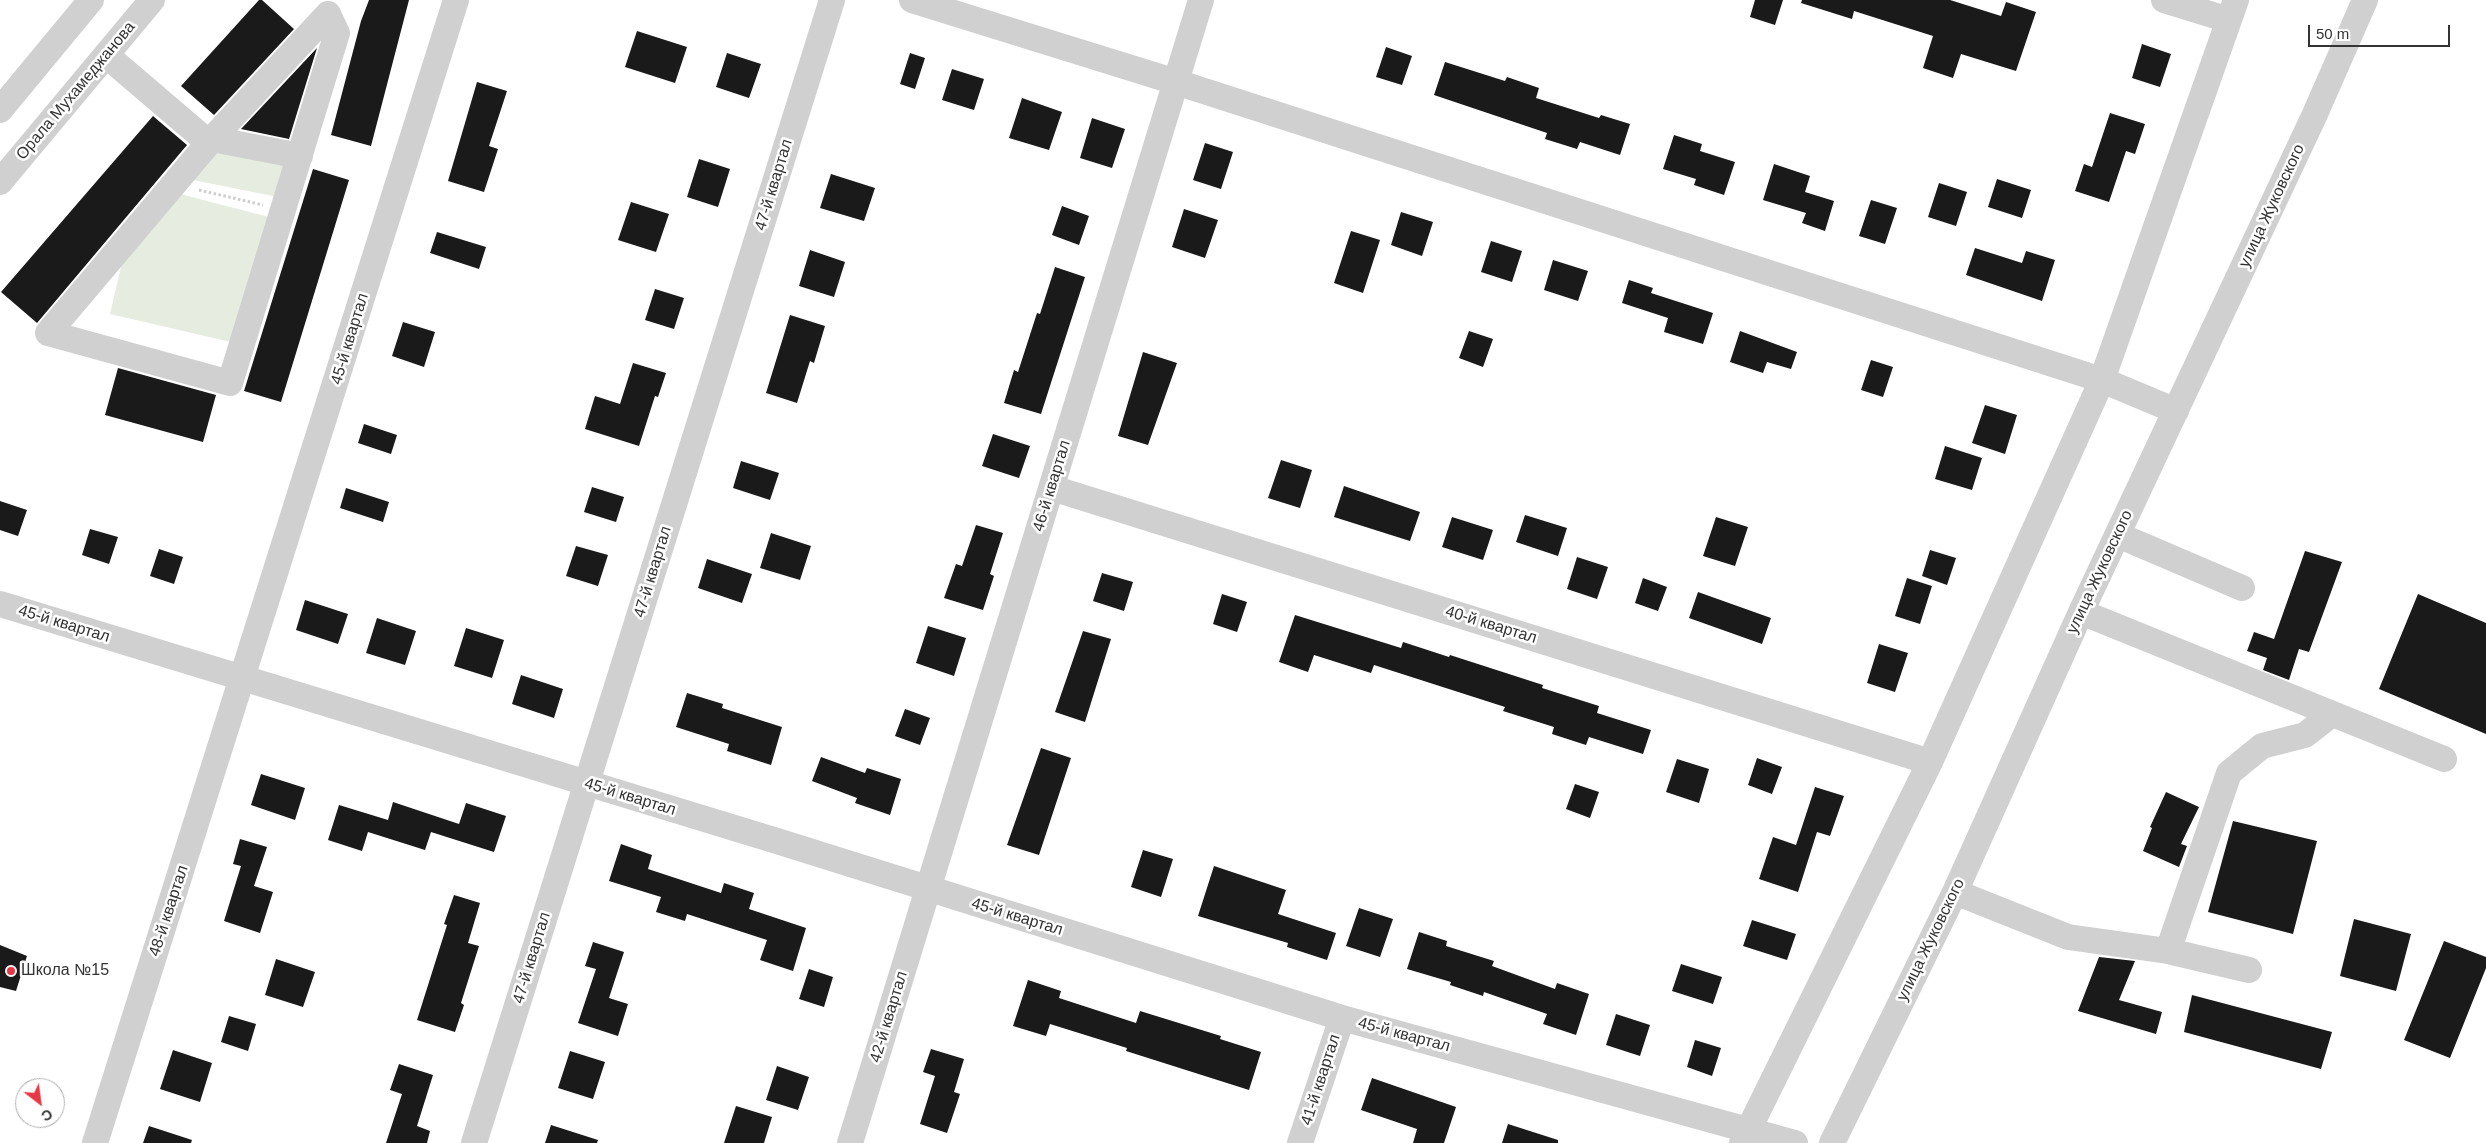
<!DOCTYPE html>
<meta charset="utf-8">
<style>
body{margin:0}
#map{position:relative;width:2486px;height:1143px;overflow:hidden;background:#fff;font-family:Arial,sans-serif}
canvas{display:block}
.north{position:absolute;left:15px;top:1078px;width:50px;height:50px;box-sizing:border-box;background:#fff;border:1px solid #adadad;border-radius:50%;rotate:150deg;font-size:14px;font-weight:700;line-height:20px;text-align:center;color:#333}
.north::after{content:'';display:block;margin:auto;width:18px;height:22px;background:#e63946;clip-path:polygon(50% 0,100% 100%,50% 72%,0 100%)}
.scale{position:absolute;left:2308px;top:25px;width:142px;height:22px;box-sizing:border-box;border:2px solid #333;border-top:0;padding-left:6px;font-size:15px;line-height:18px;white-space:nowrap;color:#333;-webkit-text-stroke:4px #fff;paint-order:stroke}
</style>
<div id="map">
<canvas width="2486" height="1143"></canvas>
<div class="north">С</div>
<div class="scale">50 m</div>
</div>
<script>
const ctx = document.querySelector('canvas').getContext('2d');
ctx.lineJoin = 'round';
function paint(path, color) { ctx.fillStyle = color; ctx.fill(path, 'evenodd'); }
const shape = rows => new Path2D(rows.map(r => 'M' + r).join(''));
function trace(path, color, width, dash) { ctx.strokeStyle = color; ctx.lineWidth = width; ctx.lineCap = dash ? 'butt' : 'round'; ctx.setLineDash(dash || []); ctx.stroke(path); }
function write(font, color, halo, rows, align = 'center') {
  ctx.font = font + ' Arial,sans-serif'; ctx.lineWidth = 5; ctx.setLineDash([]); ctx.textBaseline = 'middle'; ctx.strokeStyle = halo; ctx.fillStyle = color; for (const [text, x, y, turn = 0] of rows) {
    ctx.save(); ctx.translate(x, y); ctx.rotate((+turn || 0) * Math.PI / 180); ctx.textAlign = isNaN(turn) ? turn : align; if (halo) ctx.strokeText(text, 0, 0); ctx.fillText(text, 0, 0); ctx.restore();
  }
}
const green = shape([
 [214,149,290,164,283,198,188,179],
 [176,193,269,217,235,343,110,314,124,254]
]);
const building = shape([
 [259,0,262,0,294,29,214,115,181,86],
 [369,0,409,0,371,146,331,135,361,21],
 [1755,0,1783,0,1775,25,1750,17],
 [1802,0,1950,0,2001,16,2006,2,2036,12,2016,71,1961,54,1953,78,1923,68,1933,36,1854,11,1852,19,1801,3],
 [637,31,687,47,675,83,625,67],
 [2142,44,2171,54,2160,87,2132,78],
 [1386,47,1412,56,1402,85,1376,77],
 [317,48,289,139,241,129],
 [727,53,761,64,749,98,716,87],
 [910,53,925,58,915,89,900,84],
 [1445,62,1505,81,1507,77,1539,88,1536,98,1599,118,1601,115,1630,124,1620,155,1580,142,1577,149,1545,139,1547,133,1434,95],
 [952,69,984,79,974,110,942,100],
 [477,82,507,91,489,146,498,149,484,192,448,181],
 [1022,98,1062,112,1049,150,1009,138],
 [2110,113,2145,124,2135,154,2126,151,2109,202,2075,191,2084,164,2092,167],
 [153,116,187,145,37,323,1,292],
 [1092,118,1125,129,1112,168,1080,158],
 [1674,135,1702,144,1700,151,1735,162,1724,195,1694,185,1696,179,1663,169],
 [1205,143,1233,152,1221,189,1193,180],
 [699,159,730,169,718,207,687,197],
 [1774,164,1810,176,1805,192,1834,201,1825,231,1802,223,1806,213,1763,200],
 [313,169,349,180,281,402,244,391],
 [831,174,875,188,864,221,820,208],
 [1997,179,2031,190,2022,218,1988,207],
 [1939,183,1967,192,1956,226,1928,217],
 [1871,200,1897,208,1885,244,1859,236],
 [631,202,669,214,656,252,618,240],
 [1062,206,1089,216,1079,245,1052,235],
 [1184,209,1218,220,1205,258,1172,247],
 [1401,212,1433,222,1422,256,1391,245],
 [1351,231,1380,240,1363,293,1334,283],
 [437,232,486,247,479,269,430,253],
 [1491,241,1522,251,1512,282,1481,272],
 [1975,248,2022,263,2026,251,2055,260,2042,301,1966,275],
 [810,250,845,262,834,297,799,286],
 [1553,260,1588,271,1578,301,1544,290],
 [1055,267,1085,277,1041,414,1004,403,1014,370,1018,372,1037,313,1040,314],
 [1629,280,1653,288,1651,293,1713,313,1703,344,1664,332,1668,318,1622,303],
 [655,289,684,298,674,329,645,320],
 [790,315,825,326,814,363,810,361,797,403,766,393],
 [403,322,435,332,424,367,392,356],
 [1469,331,1493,339,1483,367,1459,358],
 [1740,331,1797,352,1791,369,1767,362,1763,373,1730,362],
 [1143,352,1177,363,1148,445,1118,436],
 [1871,360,1893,367,1883,397,1861,390],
 [633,363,666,373,658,397,655,396,639,446,585,429,595,396,620,404],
 [118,368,216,395,203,442,105,415],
 [1985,405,2017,415,2005,454,1972,443],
 [364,424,397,435,391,454,358,443],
 [993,434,1030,446,1019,478,982,466],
 [1945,446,1982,458,1972,490,1935,479],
 [1281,460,1312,470,1300,508,1268,498],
 [741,461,779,473,770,500,733,488],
 [1344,486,1420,512,1410,541,1334,517],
 [592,487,624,497,616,522,584,512],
 [346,488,389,502,383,522,340,508],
 [0,501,27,510,18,536,0,530],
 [1525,515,1567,528,1558,556,1516,542],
 [1452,517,1493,530,1483,560,1442,547],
 [1716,517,1748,527,1735,566,1703,556],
 [976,525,1003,533,990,574,994,576,983,610,944,598,956,564,962,566],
 [90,529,118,537,109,564,82,555],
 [771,533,811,546,800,580,760,568],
 [576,546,608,555,598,586,566,576],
 [159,549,183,557,174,584,150,576],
 [1930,550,1956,558,1947,585,1922,576],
 [2305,551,2342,562,2309,652,2299,649,2289,680,2263,670,2267,658,2247,651,2254,632,2274,639],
 [1577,557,1608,567,1597,599,1567,589],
 [707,559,752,574,742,603,698,588],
 [1102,573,1133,582,1124,611,1093,601],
 [1643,578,1667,587,1658,611,1635,603],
 [1907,578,1932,586,1920,624,1895,616],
 [1698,592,1771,618,1762,644,1689,618],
 [1222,594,1247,602,1237,632,1213,624],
 [2418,594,2486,623,2486,734,2379,689],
 [305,600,348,614,338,644,296,630],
 [1295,615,1401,648,1403,642,1449,657,1450,655,1543,685,1542,688,1599,706,1597,713,1651,730,1643,754,1589,737,1586,745,1552,734,1554,727,1503,711,1505,707,1374,665,1371,673,1314,655,1308,672,1279,662],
 [377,618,416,631,405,665,366,653],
 [928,626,966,638,954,676,916,663],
 [466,628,504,640,492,678,454,666],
 [1083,631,1111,639,1085,722,1055,712],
 [1879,644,1908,653,1895,692,1867,683],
 [521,675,563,689,554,718,512,704],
 [687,693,723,704,722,708,782,727,771,765,727,751,729,744,676,727],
 [905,709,930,718,920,745,895,736],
 [1041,748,1071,758,1039,855,1007,845],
 [821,757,865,773,867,768,901,779,890,815,855,803,857,798,812,781],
 [1757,758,1782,767,1772,794,1748,785],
 [1677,759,1709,769,1699,803,1666,792],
 [261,774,305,788,295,820,251,805],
 [1575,784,1599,792,1590,818,1566,809],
 [1815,787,1844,796,1830,836,1817,832,1798,892,1759,879,1773,837,1796,845],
 [2166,792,2199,807,2181,844,2187,846,2179,867,2143,851,2152,828,2150,827],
 [393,802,459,824,466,803,506,816,494,852,431,832,425,850,368,832,362,851,328,840,339,805,388,820],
 [2233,821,2317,841,2293,934,2208,912],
 [240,839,267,847,254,886,273,892,260,933,224,921,241,866,233,864],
 [621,844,652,855,648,869,721,893,724,883,754,893,749,909,806,928,793,971,760,960,767,940,687,914,685,921,656,912,661,897,609,881],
 [1143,850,1173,859,1161,897,1131,887],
 [1214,866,1286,890,1278,914,1336,933,1327,960,1287,947,1288,943,1198,916],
 [454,895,480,903,468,943,479,946,461,1003,464,1005,455,1032,417,1020,447,925,444,924],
 [1359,908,1393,919,1380,957,1346,946],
 [2354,919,2411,934,2396,991,2340,976],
 [1752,920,1796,934,1787,960,1743,946],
 [1419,932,1447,941,1446,946,1494,961,1492,966,1555,989,1557,983,1589,994,1576,1035,1543,1024,1547,1014,1484,992,1483,996,1450,985,1451,982,1407,969],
 [2444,941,2486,957,2486,968,2450,1058,2404,1040],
 [593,942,624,952,609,998,628,1004,618,1036,578,1023,596,969,585,966],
 [0,945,27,956,16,991,0,987],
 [2099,957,2135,961,2119,1000,2162,1012,2156,1034,2078,1011],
 [276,959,315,972,303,1007,265,995],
 [1681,964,1722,977,1713,1004,1672,991],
 [809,969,833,977,824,1007,799,999],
 [1028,980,1061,991,1059,998,1136,1023,1140,1011,1221,1036,1220,1039,1261,1052,1249,1090,1126,1051,1127,1048,1050,1024,1046,1036,1013,1026],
 [2192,995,2332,1032,2321,1069,2184,1032],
 [1616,1014,1650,1025,1640,1056,1606,1045],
 [229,1016,256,1024,248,1051,221,1042],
 [1695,1040,1721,1048,1712,1076,1687,1067],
 [931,1049,964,1059,954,1092,960,1094,947,1133,920,1124,935,1076,923,1072],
 [173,1050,212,1063,200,1102,160,1089],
 [570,1051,605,1062,593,1099,558,1088],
 [399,1064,433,1075,417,1126,430,1131,427,1143,386,1143,402,1094,390,1090],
 [777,1066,809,1077,798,1110,766,1100],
 [1372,1078,1456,1107,1444,1143,1413,1143,1417,1129,1361,1110],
 [736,1106,772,1117,764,1143,724,1143],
 [1508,1124,1558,1140,1558,1143,1502,1143],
 [551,1125,598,1140,597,1143,545,1143],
 [149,1126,192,1140,191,1143,143,1143]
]);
const path = shape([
 [199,190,263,205]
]);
const minor = shape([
 [912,0,1176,82,2102,380,2176,411],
 [2164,0,2229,20],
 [328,14,337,33,230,383,48,333,212,139,328,14],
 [106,55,202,137,300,156],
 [0,110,91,0],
 [0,182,152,0],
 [1052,488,1930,762],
 [2118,535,2242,588],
 [0,604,777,841,1342,1018,1795,1143],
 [2081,612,2444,759],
 [1955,892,2068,937,2168,951],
 [2249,970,2168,951,2229,773,2262,746,2305,735,2332,714],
 [95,1143,456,0],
 [474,1143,832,0],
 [850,1143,1201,0],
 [1300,1143,1342,1018],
 [1742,1143,1930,762,2102,380,2236,0],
 [1832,1143,1955,892,2081,612,2315,114,2365,0]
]);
const markers = [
 [11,971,5,"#e63946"]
];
const streetNames = [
 ["Орала Мухамеджанова",76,91,-50],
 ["47-й квартал",774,185,-73],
 ["улица Жуковского",2272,206,-65],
 ["45-й квартал",350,339,-73],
 ["46-й квартал",1052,486,-73],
 ["47-й квартал",653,572,-73],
 ["улица Жуковского",2100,572,-65],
 ["45-й квартал",64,624,17],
 ["40-й квартал",1491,625,17],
 ["45-й квартал",630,797,17],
 ["48-й квартал",169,911,-72],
 ["45-й квартал",1017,917,17],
 ["улица Жуковского",1931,940,-64],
 ["47-й квартал",532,958,-73],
 ["42-й квартал",889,1017,-73],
 ["45-й квартал",1404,1035,15],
 ["41-й квартал",1321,1080,-72]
];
const poiNames = [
 ["Школа №15",21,971]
];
paint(green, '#e6ecdf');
paint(building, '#1a1a1a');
trace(path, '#cdcdcd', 3, [2.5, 2.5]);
trace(minor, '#d0d0d0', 26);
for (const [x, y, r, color] of markers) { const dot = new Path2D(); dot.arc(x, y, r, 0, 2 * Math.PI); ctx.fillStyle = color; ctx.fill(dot); trace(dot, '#fff', 2); }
write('16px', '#333', '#fff', streetNames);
write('16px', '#333', '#fff', poiNames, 'left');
</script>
